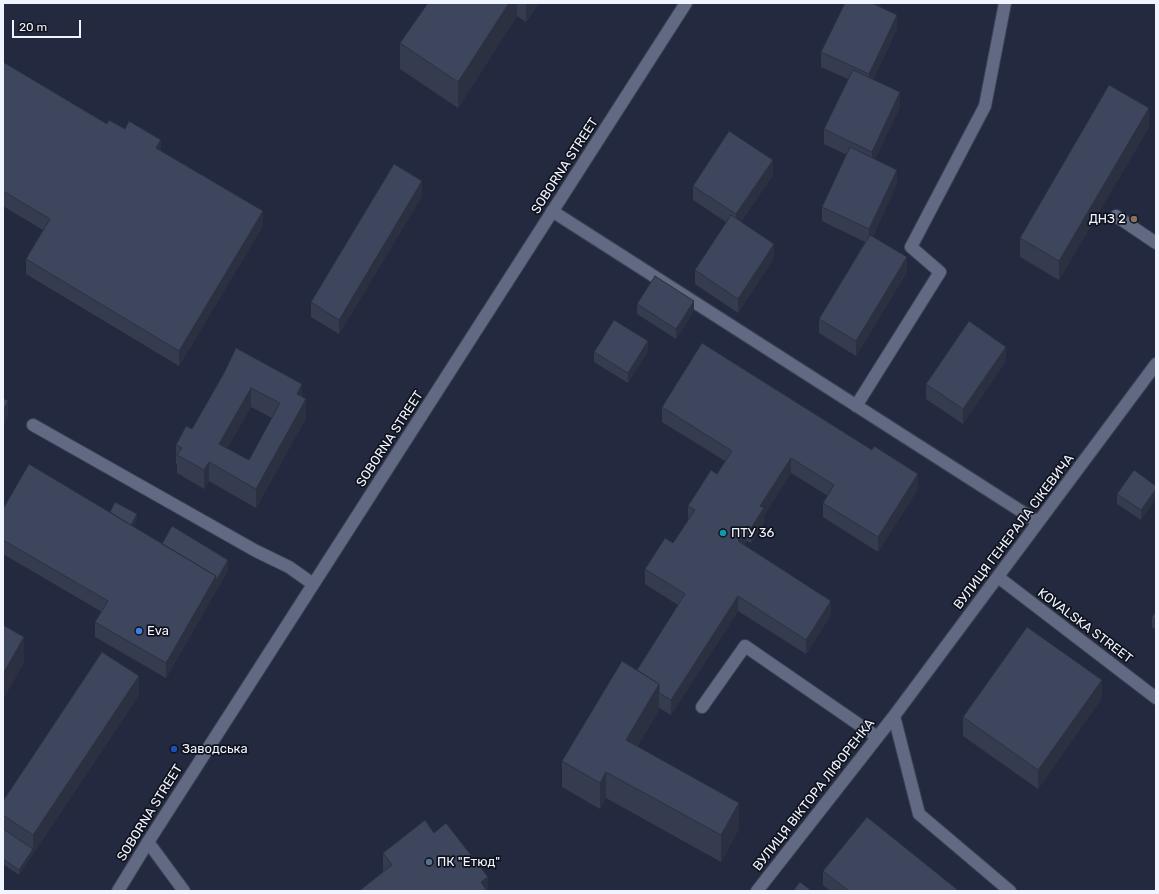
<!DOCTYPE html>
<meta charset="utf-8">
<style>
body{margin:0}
#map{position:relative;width:1159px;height:894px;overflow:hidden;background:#232a3f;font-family:Rubik,sans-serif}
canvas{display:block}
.frame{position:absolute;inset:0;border:4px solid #eff4ff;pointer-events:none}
.scale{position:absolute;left:12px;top:20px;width:69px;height:18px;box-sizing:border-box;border:2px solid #eff4ff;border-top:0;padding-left:5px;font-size:12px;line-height:14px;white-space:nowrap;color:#eff4ff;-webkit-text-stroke:3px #10131d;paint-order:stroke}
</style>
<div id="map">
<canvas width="1159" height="894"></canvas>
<div class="frame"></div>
<div class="scale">20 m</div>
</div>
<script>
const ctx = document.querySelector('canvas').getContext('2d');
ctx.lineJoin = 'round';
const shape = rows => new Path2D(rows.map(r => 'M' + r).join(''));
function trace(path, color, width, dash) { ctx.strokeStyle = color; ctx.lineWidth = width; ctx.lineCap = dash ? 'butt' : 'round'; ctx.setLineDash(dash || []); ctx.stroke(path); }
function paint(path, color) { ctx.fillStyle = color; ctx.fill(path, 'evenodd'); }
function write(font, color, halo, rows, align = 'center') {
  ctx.font = font + ' Rubik,sans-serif'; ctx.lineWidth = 3.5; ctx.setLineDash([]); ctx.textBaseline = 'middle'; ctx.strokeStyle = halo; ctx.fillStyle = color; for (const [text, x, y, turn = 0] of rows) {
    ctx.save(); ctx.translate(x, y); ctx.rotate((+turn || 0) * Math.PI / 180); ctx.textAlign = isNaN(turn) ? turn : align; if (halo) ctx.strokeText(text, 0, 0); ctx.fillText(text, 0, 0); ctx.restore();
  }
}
const service = shape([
 [552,211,1038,522],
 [1116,216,1156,243],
 [856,406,940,272,911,247,985,106,1005,3],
 [33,425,256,551,289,567,313,584],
 [702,707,745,646,877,737],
 [148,842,184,891]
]);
const minor = shape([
 [998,577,1156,698]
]);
const tertiary = shape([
 [894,716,919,814,1010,891],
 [118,891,148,842,686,3],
 [757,891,894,716,1156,364]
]);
const wall = shape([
 [428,3,539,3,526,22,517,16,458,108,400,69,400,43],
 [845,3,881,3,879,6,897,29,873,80,900,107,875,159,897,184,873,236,907,272,856,356,819,333,819,319,865,242,822,221,822,207,847,155,824,144,824,129,848,79,821,67,821,52],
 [3,62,107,124,161,151,263,226,179,366,26,274,26,259,43,230,3,206],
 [1149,127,1059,280,1020,257,1020,238],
 [773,175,741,222,774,258,738,313,695,284,695,270,726,222,693,200,693,186],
 [422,196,339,334,311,317,311,302],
 [637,304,694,311,676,339,637,314],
 [648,351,628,383,594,362,594,352],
 [1006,361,963,424,926,399,926,384],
 [224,373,302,397,306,418,256,508,209,481,204,489,177,473,177,464,176,464,176,445,192,429],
 [251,407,272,418,249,460,227,448],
 [662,407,918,489,878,552,823,517,823,503,828,496,791,473,764,516,764,522,751,543,747,541,744,545,831,615,806,654,738,611,671,715,659,708,659,710,637,747,739,829,721,862,606,798,600,809,562,787,562,761,637,670,678,605,645,584,645,569,673,543,688,520,688,506,717,474,725,461,662,422],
 [1156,486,1141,520,1117,504,1117,494],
 [3,509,110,512,137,519,133,527,162,544,228,570,216,591,166,678,95,637,95,622,102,612,3,554],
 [1156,612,1156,630,1152,627,1152,617],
 [139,695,19,875,3,864,3,801],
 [1102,698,1038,789,963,736,963,717],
 [434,833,488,891,383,872,383,853],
 [823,871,959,891,830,891,823,885]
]);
const shadedWall = shape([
 [509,3,517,3,517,16,458,108,458,82],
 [526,3,539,3,526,22],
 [875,3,881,3,875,16],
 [897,15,897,29,869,89,869,74],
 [900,92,900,107,872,166,872,152],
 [1149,108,1149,127,1059,280,1059,261],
 [161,140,161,154,156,148],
 [773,160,773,175,736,229,736,214],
 [897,170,897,184,869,244,869,229],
 [422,181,422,196,339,334,339,320],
 [263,211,263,226,179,366,179,351],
 [774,244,774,258,738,313,738,299],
 [907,257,907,272,856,356,856,341],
 [694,301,694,311,676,339,676,329],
 [648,341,648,351,628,383,628,373],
 [1006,347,1006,361,963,424,963,409],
 [302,384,302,403,297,394],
 [251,388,251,407,219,463,219,444],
 [306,399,306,418,256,508,256,489],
 [8,401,8,416,3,426,3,411],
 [791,458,791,473,764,516,764,522,751,543,751,528,760,506],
 [209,462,209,481,204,489,204,470],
 [918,474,918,489,878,552,878,537],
 [1156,489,1156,499,1141,520,1141,510],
 [137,514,137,519,129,534,129,529],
 [747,526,747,541,738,556,738,541],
 [228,560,228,570,216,591,166,678,166,663,216,576],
 [738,596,738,611,671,715,671,700],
 [831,601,831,615,806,654,806,640],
 [24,637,24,663,3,700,3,674],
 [139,676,139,695,33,854,33,835],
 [1102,680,1102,698,1038,789,1038,770],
 [659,684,659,710,626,766,626,740],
 [606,772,606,798,600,809,600,783],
 [739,803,739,829,721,862,721,835],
 [33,849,33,854,19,875,19,870],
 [488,877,488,891,481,891,481,882]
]);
const building = shape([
 [428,3,509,3,458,82,400,43,428,3],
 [845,3,872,3,897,15,869,74,821,52,845,3],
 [3,62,107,124,109,120,125,129,129,121,161,140,156,148,263,211,179,351,26,259,50,219,3,191,3,62],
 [853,70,900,92,872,152,824,129,853,70],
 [1109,85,1149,108,1059,261,1020,238,1109,85],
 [729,131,773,160,736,214,693,186,729,131],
 [850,147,897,170,869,229,822,207,850,147],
 [394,164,422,181,339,320,311,302,394,164],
 [731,215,774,244,738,299,695,270,731,215],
 [870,235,907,257,856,341,819,319,870,235],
 [655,276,694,301,676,329,637,304,655,276],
 [614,320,648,341,628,373,594,352,614,320],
 [969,321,1006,347,963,409,926,384,969,321],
 [702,343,872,450,874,446,918,474,878,537,823,503,834,485,791,458,760,506,764,508,751,528,747,526,738,541,831,601,806,640,738,596,671,700,659,693,659,684,637,670,685,594,645,569,665,538,673,543,695,510,688,506,711,470,717,474,732,451,662,407,702,343],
 [236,348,302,384,297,394,306,399,256,489,209,462,204,470,177,455,182,448,176,445,186,426,192,429,224,373,236,348],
 [251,388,280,403,249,460,219,444,251,388],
 [3,398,8,401,3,411,3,398],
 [29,464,216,576,166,663,95,622,108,601,3,540,3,509,29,464],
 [1134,470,1156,486,1156,489,1141,510,1117,494,1134,470],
 [115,502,137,514,131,525,110,512,115,502],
 [172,526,228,560,216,581,216,576,162,544,172,526],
 [1156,612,1156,620,1152,617,1156,612],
 [3,625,24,637,3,674,3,625],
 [1027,627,1102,680,1038,770,963,717,1027,627],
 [102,652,139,676,33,835,3,815,3,801,102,652],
 [622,661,659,684,626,740,739,803,721,835,606,772,600,783,562,761,622,661],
 [867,817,959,891,849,891,823,871,867,817],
 [425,820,434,833,446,823,488,877,481,882,487,891,359,891,392,865,383,853,425,820],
 [3,829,33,849,19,870,3,859,3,829],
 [800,882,812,891,793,891,800,882]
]);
const markers = [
 [1134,219,4,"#8d6e63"],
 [723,533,4,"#0f9aa8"],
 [139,631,4,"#3f7fe0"],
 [174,749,4,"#1a4fb4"],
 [429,862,4,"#5c6f8a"]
];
const streetNames = [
 ["SOBORNA STREET",565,166,-57],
 ["SOBORNA STREET",390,439,-57],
 ["ВУЛИЦЯ ГЕНЕРАЛА СІКЕВИЧА",1014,532,-53],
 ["KOVALSKA STREET",1085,626,37],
 ["ВУЛИЦЯ ВІКТОРА ЛІФОРЕНКА",814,795,-52],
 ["SOBORNA STREET",150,813,-58]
];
const poiNames = [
 ["ДНЗ 2",1126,219,"right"],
 ["ПТУ 36",731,533],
 ["Eva",147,631],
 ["Заводська",182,749],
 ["ПК \"Етюд\"",437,862]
];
trace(service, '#3e4455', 14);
trace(minor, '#3e4455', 14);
trace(tertiary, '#3e4455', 14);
trace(service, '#626a83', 12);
trace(minor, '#626a83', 12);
trace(tertiary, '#626a83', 12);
paint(wall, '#353c50');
paint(shadedWall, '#2b3141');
paint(building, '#3e465d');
trace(building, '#2b3141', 1);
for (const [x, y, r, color] of markers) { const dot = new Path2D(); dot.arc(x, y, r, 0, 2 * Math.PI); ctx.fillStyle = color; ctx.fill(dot); trace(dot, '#10131d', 1.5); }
write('13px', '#eff4ff', '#10131d', streetNames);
write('13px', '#eff4ff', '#10131d', poiNames, 'left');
</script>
